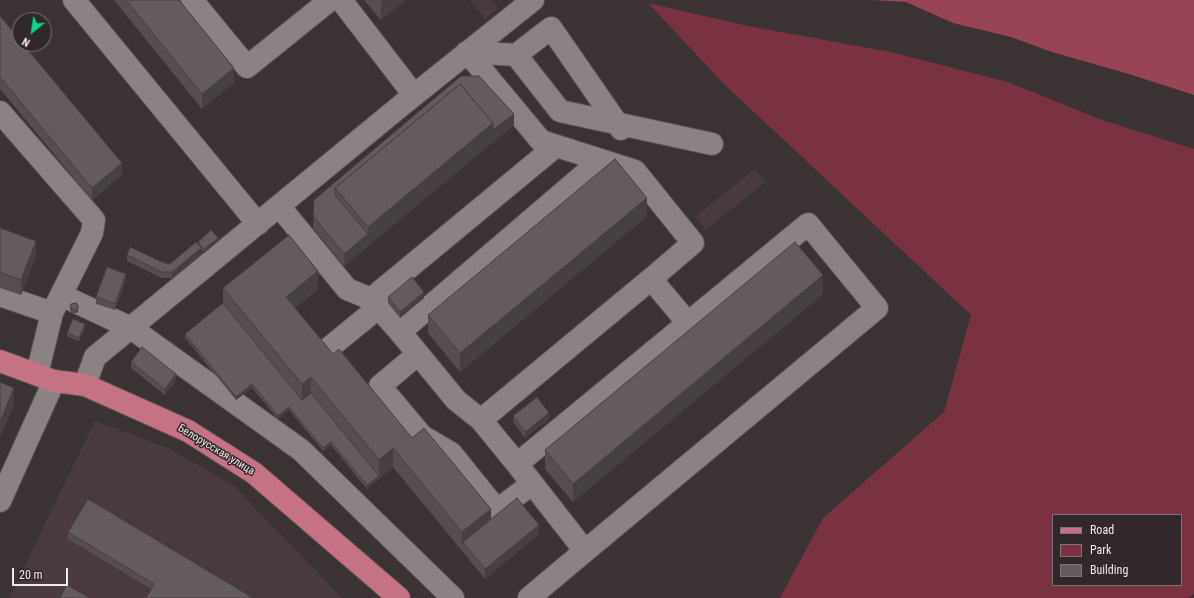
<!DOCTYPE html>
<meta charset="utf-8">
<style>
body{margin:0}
#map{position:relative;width:1194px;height:598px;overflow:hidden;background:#3b3234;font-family:"Roboto Condensed",sans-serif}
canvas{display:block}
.legend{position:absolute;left:1052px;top:514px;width:130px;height:72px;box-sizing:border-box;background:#30282a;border:1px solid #7c7577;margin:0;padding:5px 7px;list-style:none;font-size:12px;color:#efe9ea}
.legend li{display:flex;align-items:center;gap:8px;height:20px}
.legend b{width:20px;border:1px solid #7c7577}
.north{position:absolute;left:12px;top:12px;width:40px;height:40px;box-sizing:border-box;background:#30282a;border:1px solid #7c7577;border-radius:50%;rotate:210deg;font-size:11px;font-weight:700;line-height:16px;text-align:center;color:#efe9ea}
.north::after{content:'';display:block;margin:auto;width:14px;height:18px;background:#01d98b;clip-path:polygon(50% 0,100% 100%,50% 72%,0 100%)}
.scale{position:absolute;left:12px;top:568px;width:56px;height:18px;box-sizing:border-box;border:2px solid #efe9ea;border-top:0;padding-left:5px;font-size:12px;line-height:14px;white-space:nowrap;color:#efe9ea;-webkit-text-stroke:3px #30282a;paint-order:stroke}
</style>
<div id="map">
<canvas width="1194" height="598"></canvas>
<ul class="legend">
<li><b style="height:5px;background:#c47284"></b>Road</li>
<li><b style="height:11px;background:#7a3242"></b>Park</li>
<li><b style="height:11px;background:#645b5c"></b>Building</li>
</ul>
<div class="north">N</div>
<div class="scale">20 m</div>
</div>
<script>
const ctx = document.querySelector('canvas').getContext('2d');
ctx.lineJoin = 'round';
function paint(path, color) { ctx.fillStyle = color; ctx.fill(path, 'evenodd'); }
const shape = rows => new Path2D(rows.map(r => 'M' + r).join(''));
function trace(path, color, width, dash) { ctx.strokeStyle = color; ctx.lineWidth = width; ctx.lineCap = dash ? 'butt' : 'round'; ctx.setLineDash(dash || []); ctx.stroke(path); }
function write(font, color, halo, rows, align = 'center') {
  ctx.font = font + ' "Roboto Condensed",sans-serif'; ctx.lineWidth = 3; ctx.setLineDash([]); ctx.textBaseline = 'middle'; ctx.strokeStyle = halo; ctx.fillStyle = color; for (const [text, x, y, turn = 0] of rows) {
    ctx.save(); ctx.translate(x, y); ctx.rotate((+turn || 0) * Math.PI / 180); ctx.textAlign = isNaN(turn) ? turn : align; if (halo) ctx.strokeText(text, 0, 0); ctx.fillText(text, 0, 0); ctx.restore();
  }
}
const built = shape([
 [470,0,492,0,498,8,485,19],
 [755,169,765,182,706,230,695,217],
 [95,421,168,448,234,486,342,598,9,598]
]);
const green = shape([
 [648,3,748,26,890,52,1008,82,1102,120,1194,149,1194,594,1189,598,780,598,823,518,944,412,971,315,724,84],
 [1053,515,1181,515,1181,585,1053,585]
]);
const forest = shape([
 [871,0,1194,0,1194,95,1129,74,1052,52,1011,37,953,23,906,2]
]);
const minor = shape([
 [74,0,258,224],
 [192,0,247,67,330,0],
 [341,0,414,95],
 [467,52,541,141,635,171,693,243,651,279],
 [467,52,516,55,560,111,712,144],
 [516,55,551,28,621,129],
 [0,112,94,220,92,233,52,313,37,374],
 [279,206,347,289,371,299,400,332,456,400,481,420],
 [0,295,52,313],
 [61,295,131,328,301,450,453,598],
 [371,299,556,146],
 [400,332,601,160],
 [329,348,379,307],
 [418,354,380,386,422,436,451,453,497,510,532,484],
 [85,385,95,357,403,104,533,0],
 [517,464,481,420,651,279,688,323],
 [0,501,54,381],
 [529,598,585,551,877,308,808,224,517,464,585,551]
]);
const major = shape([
 [0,361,54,381,85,385,188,431,254,473,399,598]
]);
const wall = shape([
 [114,0,179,0,234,83,202,109],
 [364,0,406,0,381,20],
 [0,16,122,175,92,200,0,89],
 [461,76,514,125,493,142,344,266,313,228,314,200],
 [647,216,460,372,428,333,428,315],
 [0,228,36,257,21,295,0,288],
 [218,241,204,253,201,249,201,254,172,278,162,278,127,261,127,255,164,263,170,264,198,243,198,242],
 [126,280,115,310,96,304,96,297],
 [223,288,318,289,295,308,333,354,491,520,539,534,485,579,393,467,367,489,331,445,323,451,289,410,278,419,252,388,236,400,185,338,185,334,223,303],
 [823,294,573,502,545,469,545,450],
 [388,297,424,298,400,318,388,303],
 [78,305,78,312,76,313,72,313,70,310,70,306],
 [85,328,79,341,67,336,67,333],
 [131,362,176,381,165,395,131,368],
 [513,416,549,419,525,438,513,422],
 [68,532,253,598,151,589,68,539]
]);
const shadedWall = shape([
 [383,0,406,0,381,20,381,2],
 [234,68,234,83,202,109,202,94],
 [514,114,514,125,493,142,344,266,344,254,368,234,368,227,493,123],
 [122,163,122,175,92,200,92,188],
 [647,198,647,216,460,372,460,353],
 [218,238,218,241,204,253,204,249],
 [36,241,36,257,21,295,21,280],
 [201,248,201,254,172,278,172,272],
 [318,271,318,289,286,316,286,297],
 [126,274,126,280,115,310,115,304],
 [823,275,823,294,573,502,573,484],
 [424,292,424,298,400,318,400,312],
 [78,309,78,312,76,313,76,310],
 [85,324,85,328,79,341,79,338],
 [176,374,176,381,165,395,165,389],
 [311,377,311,396,302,403,302,384],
 [252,384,252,388,236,400,236,397],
 [14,388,14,404,0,438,0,422],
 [289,407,289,410,278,419,278,416],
 [549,413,549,419,525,438,525,432],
 [331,442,331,445,323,451,323,448],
 [393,448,393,467,367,489,367,485,379,476,379,460],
 [491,509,491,528,463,542,462,551,462,532],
 [539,525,539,534,485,579,485,569]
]);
const building = shape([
 [126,0,179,0,234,68,202,94,126,0],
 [0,16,20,40,20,44,23,44,122,163,92,188,0,77,0,16],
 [461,76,479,76,514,114,493,130,493,123,460,84,335,188,335,195,368,234,344,254,313,216,314,200,461,76],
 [460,84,493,123,368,227,335,188,460,84],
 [615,159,647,198,460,353,428,315,615,159],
 [0,228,36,241,21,280,0,272,0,228],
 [211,230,218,238,204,249,198,242,211,230],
 [289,235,318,271,286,297,333,354,339,349,412,438,424,428,491,509,462,532,393,448,379,460,311,377,302,384,223,288,289,235],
 [196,242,201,248,172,272,162,272,127,255,130,247,164,263,170,264,196,242],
 [795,242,823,275,573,484,545,450,795,242],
 [107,267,126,274,115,304,96,297,107,267],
 [412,277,424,292,400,312,388,297,412,277],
 [76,303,78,305,78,309,76,310,72,310,70,306,71,304,76,303],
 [223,303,302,400,311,393,379,476,367,485,331,442,323,448,289,407,278,416,252,384,236,397,185,334,223,303],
 [73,319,85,324,79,338,67,333,73,319],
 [142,347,176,374,165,389,131,362,142,347],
 [0,382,14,388,0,422,0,382],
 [537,397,549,413,525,432,513,416,537,397],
 [517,498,539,525,485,569,463,542,517,498],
 [88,499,253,598,146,598,154,584,68,532,88,499],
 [67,585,90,598,60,598,67,585]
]);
const streetNames = [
 ["Белорусская улица",216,450,31]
];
paint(built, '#493b3d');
paint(green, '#7a3242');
paint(forest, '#984456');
trace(minor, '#575051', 24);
trace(major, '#575051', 24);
trace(minor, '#8c8283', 22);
trace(major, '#c47284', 22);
paint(wall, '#564e4f');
paint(shadedWall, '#464040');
paint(building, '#645b5c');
trace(building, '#464040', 1);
write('11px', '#efe9ea', '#30282a', streetNames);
</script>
